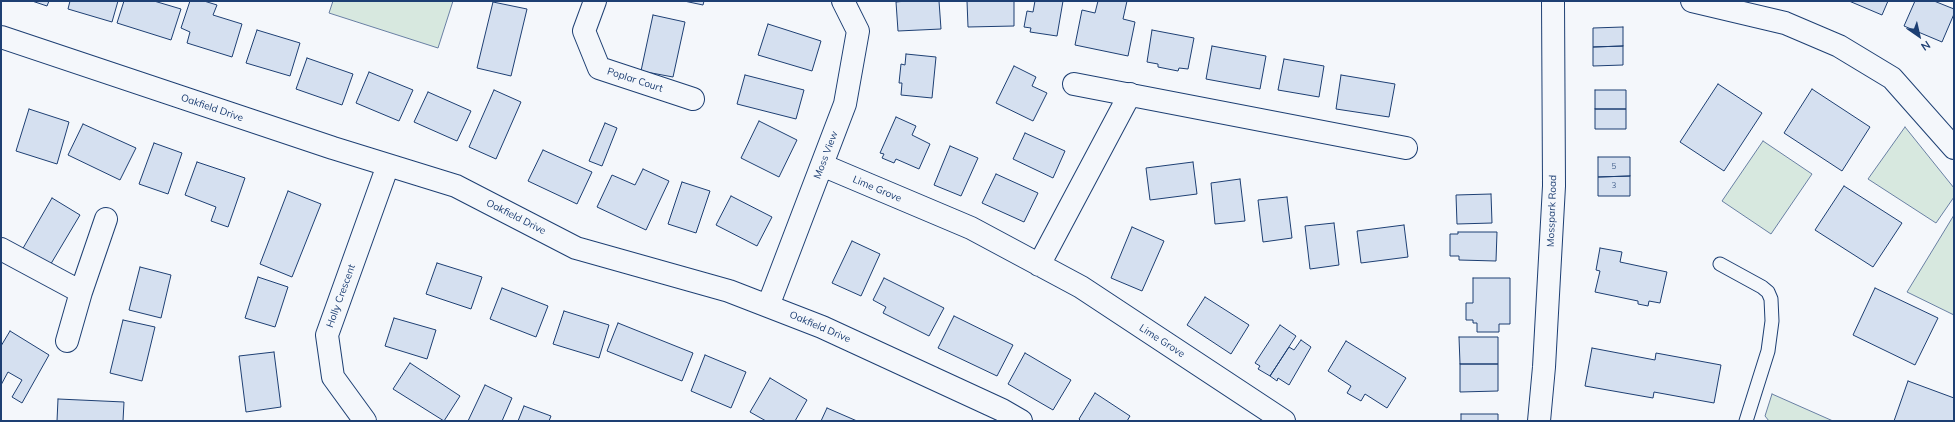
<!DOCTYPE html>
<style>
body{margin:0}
#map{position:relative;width:1955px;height:422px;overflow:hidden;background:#f4f7fb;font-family:Mulish,sans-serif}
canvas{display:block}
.frame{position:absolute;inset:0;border:2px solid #1d3f73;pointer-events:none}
.north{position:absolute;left:1899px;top:16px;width:40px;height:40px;-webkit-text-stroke:3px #f4f7fb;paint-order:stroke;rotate:146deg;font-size:11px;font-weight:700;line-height:16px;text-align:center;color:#1d3f73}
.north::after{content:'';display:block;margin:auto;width:14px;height:18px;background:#1d3f73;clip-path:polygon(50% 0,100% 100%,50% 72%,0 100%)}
</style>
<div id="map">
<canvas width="1955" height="422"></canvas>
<div class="frame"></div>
<div class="north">N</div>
</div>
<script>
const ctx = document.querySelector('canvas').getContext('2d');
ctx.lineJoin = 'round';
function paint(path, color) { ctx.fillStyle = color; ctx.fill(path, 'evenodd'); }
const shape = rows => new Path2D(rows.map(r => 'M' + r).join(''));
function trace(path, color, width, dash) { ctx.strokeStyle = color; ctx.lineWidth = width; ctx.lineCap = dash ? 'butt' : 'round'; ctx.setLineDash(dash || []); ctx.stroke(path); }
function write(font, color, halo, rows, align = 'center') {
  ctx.font = font + ' Mulish,sans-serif'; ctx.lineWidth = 3; ctx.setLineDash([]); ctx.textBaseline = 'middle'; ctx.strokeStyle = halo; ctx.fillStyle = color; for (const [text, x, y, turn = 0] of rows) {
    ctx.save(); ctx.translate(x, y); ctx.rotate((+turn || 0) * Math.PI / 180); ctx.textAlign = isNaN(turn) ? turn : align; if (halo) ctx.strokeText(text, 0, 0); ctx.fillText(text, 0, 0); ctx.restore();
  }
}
const green = shape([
 [333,1,453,1,438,48,329,13,333,1],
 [1905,127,1954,188,1954,197,1936,223,1868,179,1905,127],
 [1763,141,1812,174,1771,234,1722,201,1763,141],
 [1954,215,1954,315,1907,292,1954,215],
 [1772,394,1833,421,1769,421,1765,416,1772,394]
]);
const building = shape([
 [32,1,49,1,47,6,32,1],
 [70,1,118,1,112,22,68,9,70,1],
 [124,1,154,1,181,9,171,40,117,23,124,1],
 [190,1,204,1,217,5,213,15,242,24,232,57,187,43,190,32,181,28,190,1],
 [684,1,704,1,703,5,684,1],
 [906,1,939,1,941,29,898,31,896,2,906,1],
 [967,1,1014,1,1014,26,968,27,967,1],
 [1035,1,1063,1,1057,36,1030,32,1031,28,1024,27,1027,11,1033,12,1035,1],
 [1098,1,1127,1,1123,19,1135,22,1128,56,1075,45,1082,10,1095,13,1098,1],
 [1849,1,1888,1,1882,15,1849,1],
 [1915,1,1934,1,1954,9,1954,14,1942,42,1904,26,1915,1],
 [493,2,527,9,511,76,477,68,493,2],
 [653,15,685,22,673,77,641,71,653,15],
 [768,24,821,41,812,71,758,55,768,24],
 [1623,27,1623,46,1593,47,1593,28,1623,27],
 [257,30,300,43,290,76,246,63,257,30],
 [1152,30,1194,38,1188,69,1179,68,1178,71,1158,67,1158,64,1147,62,1152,30],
 [1212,46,1266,56,1260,89,1206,79,1212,46],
 [1623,46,1623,65,1593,66,1593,47,1623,46],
 [906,54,936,57,932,98,901,95,902,83,899,83,901,64,905,65,906,54],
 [307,58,353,74,342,105,296,89,307,58],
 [1284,59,1324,66,1319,97,1278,90,1284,59],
 [1014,66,1036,77,1032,86,1047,93,1033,121,996,103,1014,66],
 [369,72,413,90,399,121,356,103,369,72],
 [745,75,804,90,796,119,737,104,745,75],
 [1341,75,1395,84,1389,117,1336,109,1341,75],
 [1718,84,1762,113,1724,171,1680,142,1718,84],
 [1812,89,1870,127,1842,171,1784,133,1812,89],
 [494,90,521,102,496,159,469,147,494,90],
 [1595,90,1626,90,1626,109,1595,109,1595,90],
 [428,92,471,111,457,141,414,122,428,92],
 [29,109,69,122,57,164,16,151,29,109],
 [1595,109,1626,109,1626,129,1595,129,1595,109],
 [896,117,916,126,912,135,930,144,919,169,896,159,894,163,882,158,884,154,880,153,896,117],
 [759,121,797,140,779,177,741,158,759,121],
 [605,123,617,128,602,166,589,161,605,123],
 [83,124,136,148,120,180,68,155,83,124],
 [1025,133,1065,151,1053,178,1013,159,1025,133],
 [154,143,182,153,168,194,139,184,154,143],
 [950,146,978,158,961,196,934,185,950,146],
 [543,150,592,172,577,204,528,181,543,150],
 [1598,157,1630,157,1630,176,1598,177,1598,157],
 [197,162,245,178,228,227,211,221,216,207,185,195,197,162],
 [1193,162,1197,194,1150,200,1146,168,1193,162],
 [643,169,669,181,646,230,597,207,612,175,635,185,643,169],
 [996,174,1038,193,1024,222,982,203,996,174],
 [1630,176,1630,196,1598,196,1598,177,1630,176],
 [1240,179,1245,221,1215,224,1211,183,1240,179],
 [682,182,710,191,696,233,668,224,682,182],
 [1844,186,1902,223,1873,267,1815,230,1844,186],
 [288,191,321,204,292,277,260,264,288,191],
 [1491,194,1492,223,1457,224,1456,195,1491,194],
 [731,196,772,217,757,246,716,225,731,196],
 [1287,197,1292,238,1263,242,1258,200,1287,197],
 [52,198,80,215,49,267,22,250,52,198],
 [1334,223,1339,265,1310,269,1305,226,1334,223],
 [1404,225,1408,257,1361,263,1357,231,1404,225],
 [1132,227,1164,241,1142,291,1111,278,1132,227],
 [1458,232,1497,232,1496,261,1459,260,1459,256,1450,256,1450,234,1458,234,1458,232],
 [852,241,880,254,861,296,832,283,852,241],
 [1600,248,1622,252,1620,262,1667,272,1660,303,1649,301,1648,306,1638,304,1638,301,1595,292,1600,271,1596,270,1600,248],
 [437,263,482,277,471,309,426,294,437,263],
 [140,267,171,275,161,318,129,310,140,267],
 [258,277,288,287,275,327,245,318,258,277],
 [884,278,944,308,929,336,883,313,886,307,873,300,884,278],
 [1473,278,1510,278,1510,324,1499,324,1499,332,1477,332,1477,323,1473,323,1473,320,1466,320,1466,303,1473,303,1473,278],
 [502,288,548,306,536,337,490,319,502,288],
 [1875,288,1938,318,1915,365,1853,335,1875,288],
 [1205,297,1249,325,1231,354,1187,325,1205,297],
 [564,311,609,325,599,358,553,344,564,311],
 [954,316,1013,345,997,376,938,348,954,316],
 [394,318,436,330,427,359,385,346,394,318],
 [123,320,155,327,142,381,110,373,123,320],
 [618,323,693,353,682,381,607,351,618,323],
 [1280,325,1296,336,1270,376,1258,369,1260,366,1255,363,1280,325],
 [10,331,49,355,22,403,12,397,22,380,8,372,1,385,1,346,10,331],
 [1459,337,1498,337,1498,364,1460,364,1459,337],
 [1301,340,1311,347,1289,385,1278,378,1277,381,1270,376,1289,347,1294,350,1301,340],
 [1346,341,1406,378,1387,408,1365,394,1361,401,1347,393,1351,386,1328,371,1346,341],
 [1592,348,1655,360,1656,353,1721,365,1714,403,1654,392,1653,398,1585,386,1592,348],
 [274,352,281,407,246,412,239,356,274,352],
 [1025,353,1071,380,1053,410,1008,384,1025,353],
 [705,355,746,372,731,408,691,391,705,355],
 [410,363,460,396,444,421,393,389,410,363],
 [1460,364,1498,364,1498,391,1460,392,1460,364],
 [770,378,807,400,795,421,766,421,750,412,770,378],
 [1908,381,1954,398,1954,421,1894,421,1908,381],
 [485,385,512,398,502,421,468,421,485,385],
 [1095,393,1130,416,1127,421,1081,421,1079,419,1095,393],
 [58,399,124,402,123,421,57,421,58,399],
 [524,406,551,416,549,421,518,421,524,406],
 [827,408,857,421,821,421,827,408],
 [1461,414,1498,414,1498,421,1461,421,1461,414]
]);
const service = shape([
 [1720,264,1762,287,1768,292,1771,299,1772,321,1768,351,1746,421]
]);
const minor = shape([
 [595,1,584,31,599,68,693,99],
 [1692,1,1785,23,1839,46,1892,78,1954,148],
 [1,37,333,148,456,186,576,248,729,291,822,327,1002,410,1021,421],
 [1074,84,1406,148],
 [822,165,971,228,1081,287,1284,421],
 [1,249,81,292],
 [1039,265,1130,94],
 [768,306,845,104,858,31,843,1],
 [67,341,81,292,106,219],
 [365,421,333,377,327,335,388,165],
 [1539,421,1544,367,1554,186,1553,1]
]);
const numberNames = [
 ["5",1614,167],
 ["3",1614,186]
];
const streetNames = [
 ["Poplar Court",635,80,18],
 ["Oakfield Drive",212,108,19],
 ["Moss View",826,155,-69],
 ["Lime Grove",877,189,23],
 ["Mosspark Road",1552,211,-88],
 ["Oakfield Drive",516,217,27],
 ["Holly Crescent",341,296,-70],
 ["Oakfield Drive",820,327,23],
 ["Lime Grove",1162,341,33]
];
paint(green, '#d7e8df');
trace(green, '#687fa3', 1);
paint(building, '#d5e0f0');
trace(building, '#1d3f73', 1);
trace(service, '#1d3f73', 15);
trace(minor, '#1d3f73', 24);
trace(service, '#f4f7fb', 13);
trace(minor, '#f4f7fb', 22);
write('8px', '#4b6792', null, numberNames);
write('10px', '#1d3f73', '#f4f7fb', streetNames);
</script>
